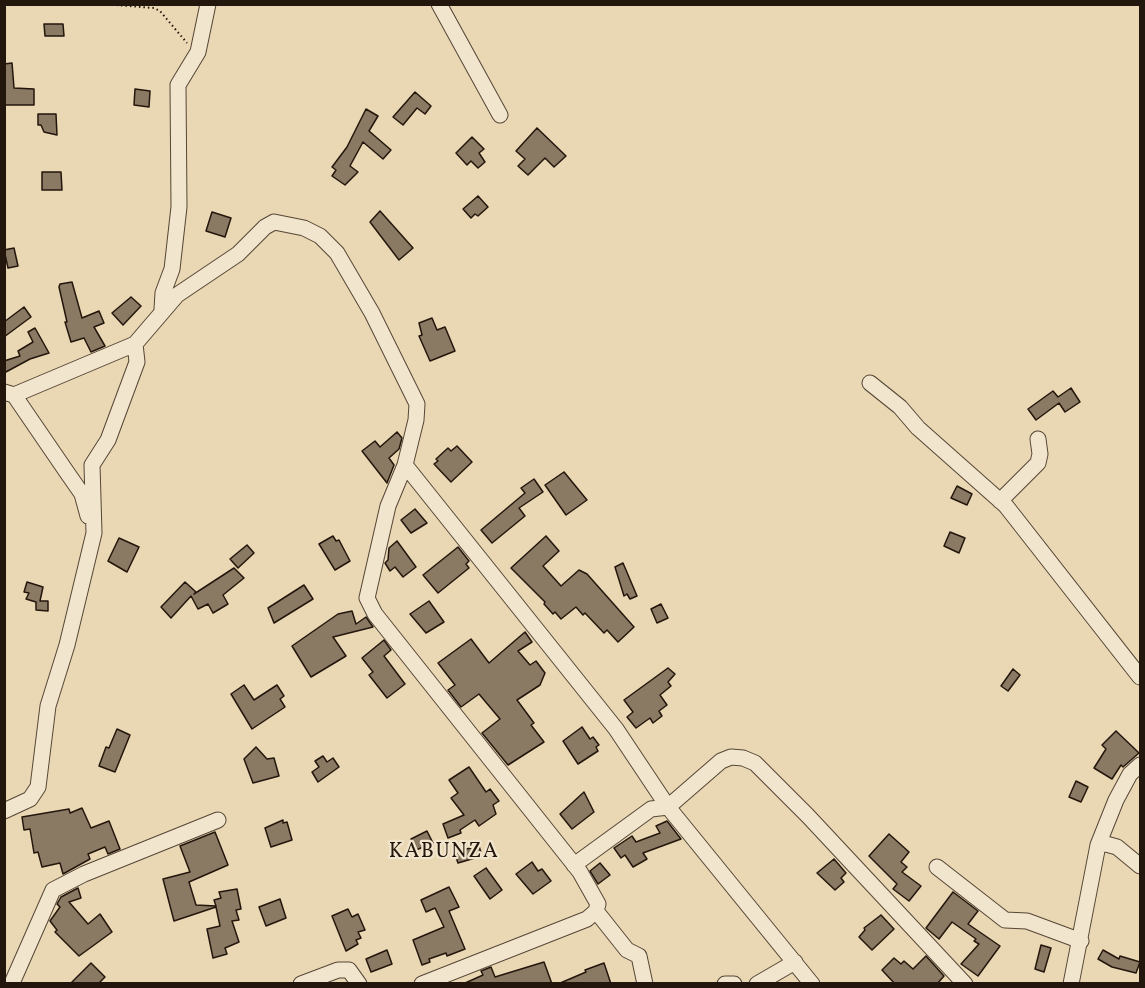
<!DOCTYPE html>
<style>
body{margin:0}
#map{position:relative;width:1145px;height:988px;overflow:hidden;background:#ead7b3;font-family:Vollkorn,serif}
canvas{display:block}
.frame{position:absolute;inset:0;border:6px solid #23160c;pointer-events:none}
</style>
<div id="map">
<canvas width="1145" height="988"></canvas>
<div class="frame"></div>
</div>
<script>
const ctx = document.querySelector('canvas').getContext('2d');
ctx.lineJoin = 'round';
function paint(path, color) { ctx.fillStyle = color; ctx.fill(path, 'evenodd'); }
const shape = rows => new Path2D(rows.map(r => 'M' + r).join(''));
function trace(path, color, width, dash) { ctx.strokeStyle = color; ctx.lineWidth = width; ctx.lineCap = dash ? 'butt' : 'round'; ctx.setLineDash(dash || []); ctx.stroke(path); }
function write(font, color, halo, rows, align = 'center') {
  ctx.font = font + ' Vollkorn,serif'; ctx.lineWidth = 4.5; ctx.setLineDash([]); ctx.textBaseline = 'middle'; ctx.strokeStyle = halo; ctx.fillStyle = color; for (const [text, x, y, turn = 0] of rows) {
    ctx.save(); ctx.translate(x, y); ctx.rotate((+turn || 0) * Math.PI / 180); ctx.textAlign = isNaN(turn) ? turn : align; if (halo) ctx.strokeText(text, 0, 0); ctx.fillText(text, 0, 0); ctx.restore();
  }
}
const building = shape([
 [44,24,63,24,64,36,45,36,44,24],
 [12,63,14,88,34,89,34,105,4,105,4,64,12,63],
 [135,89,150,91,149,107,134,105,135,89],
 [415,92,431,106,425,114,417,108,403,125,393,117,415,92],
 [366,109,378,116,369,131,391,150,383,159,363,142,350,166,358,172,345,185,332,176,336,170,332,167,347,147,366,109],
 [38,114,56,114,57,135,44,132,41,125,38,125,38,114],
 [537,128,566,156,554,167,545,158,528,175,518,166,525,159,516,151,537,128],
 [472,137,484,149,479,153,485,162,478,168,471,161,467,165,456,153,472,137],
 [42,172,61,172,62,190,42,190,42,172],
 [478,196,488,207,478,216,475,214,471,218,463,209,478,196],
 [380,211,413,248,399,260,370,222,380,211],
 [212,212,231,218,225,237,206,231,212,212],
 [14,248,18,266,8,268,4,250,14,248],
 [72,282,82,318,99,311,104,323,94,327,105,346,91,352,84,338,71,342,65,322,67,322,59,287,60,284,72,282],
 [131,297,141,306,123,325,112,313,131,297],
 [24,307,31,317,4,337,4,322,24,307],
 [432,318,437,330,445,327,455,351,430,361,419,336,422,335,419,323,432,318],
 [35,328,49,353,30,359,4,373,4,361,20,356,18,351,33,342,28,332,35,328],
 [1071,388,1080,402,1065,412,1059,403,1036,420,1028,409,1053,391,1058,397,1071,388],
 [397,432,402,438,399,449,389,458,394,465,387,483,362,451,375,441,380,447,397,432],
 [457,446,472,462,451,482,434,464,438,461,436,459,448,448,451,451,457,446],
 [564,472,587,500,566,515,545,485,564,472],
 [534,479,543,492,519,508,525,516,492,543,481,530,525,493,521,488,534,479],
 [957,486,972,494,967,505,951,498,957,486],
 [415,509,427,523,411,533,401,520,415,509],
 [950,532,965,538,959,553,944,546,950,532],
 [333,536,336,541,339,540,350,561,335,570,319,544,333,536],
 [546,536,559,551,543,566,561,586,579,570,587,574,634,627,618,642,607,630,604,633,585,613,583,615,576,607,561,619,555,612,553,614,544,604,545,602,511,568,546,536],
 [119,538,139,547,127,572,108,561,119,538],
 [397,541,416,567,403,577,395,567,390,571,385,563,388,560,389,548,397,541],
 [247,545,254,553,238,568,230,559,247,545],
 [458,547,469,561,466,564,469,568,438,593,423,575,458,547],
 [623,563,637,596,630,599,627,594,624,596,615,567,623,563],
 [234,568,244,578,223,595,228,604,213,613,208,604,198,609,191,596,171,618,161,607,185,582,196,592,194,594,234,568],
 [27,582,43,587,40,601,48,601,48,611,36,610,36,602,26,599,29,593,24,592,27,582],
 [304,585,313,599,274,623,268,608,304,585],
 [429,601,444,622,426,633,410,614,429,601],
 [661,604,668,618,657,623,651,609,661,604],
 [352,611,356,624,366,617,373,627,333,637,346,656,311,677,292,646,338,614,352,611],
 [525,632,532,642,518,651,530,665,536,661,545,673,540,685,517,700,534,723,531,725,544,742,508,765,482,733,500,719,479,694,461,707,448,690,455,685,438,663,471,639,489,663,525,632],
 [384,640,391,650,384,656,405,684,387,698,369,675,373,672,362,658,384,640],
 [668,668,675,674,668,682,671,686,660,695,667,705,659,711,662,716,653,723,650,718,636,728,627,717,633,712,624,700,668,668],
 [1013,669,1020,675,1008,691,1001,686,1013,669],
 [244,685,254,700,277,685,284,696,280,699,285,707,252,729,231,694,244,685],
 [582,727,590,739,593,737,599,745,596,747,598,751,578,764,563,741,582,727],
 [117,729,130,735,115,772,99,766,106,747,109,748,117,729],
 [1116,731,1139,753,1123,767,1121,765,1112,779,1094,768,1106,749,1102,745,1116,731],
 [256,747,267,759,274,758,279,776,253,783,244,759,256,747],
 [323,756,327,762,333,758,339,767,318,782,312,772,319,767,315,761,323,756],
 [469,767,486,792,490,789,499,801,493,805,496,814,479,826,475,820,460,830,461,833,448,838,443,824,464,815,451,798,458,793,449,780,469,767],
 [1076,781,1088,787,1081,802,1069,797,1076,781],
 [584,792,594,812,572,829,560,814,584,792],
 [82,808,91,828,109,821,120,849,108,854,105,847,88,854,90,859,63,874,60,863,42,867,38,852,34,853,30,829,24,830,22,817,69,809,70,813,82,808],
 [283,820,283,823,287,822,292,840,271,847,265,828,283,820],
 [667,821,681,839,643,853,647,859,633,867,625,855,621,858,614,848,632,836,636,842,660,833,656,826,667,821],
 [427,831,433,843,416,850,411,839,427,831],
 [215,832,228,865,189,882,196,905,216,906,214,900,221,898,219,892,237,889,241,909,236,910,239,920,232,921,239,942,225,948,227,954,213,958,207,929,220,926,216,907,174,921,163,879,190,872,180,846,215,832],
 [889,834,909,852,901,862,907,867,902,872,921,886,909,901,893,889,897,884,869,856,889,834],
 [479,846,482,856,458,863,454,852,479,846],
 [834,859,846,873,841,878,844,882,835,890,817,873,834,859],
 [532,862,538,871,542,869,551,881,533,894,516,874,532,862],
 [600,863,610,875,598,884,590,871,600,863],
 [486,868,502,890,490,899,474,876,486,868],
 [449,887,459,907,449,911,465,949,447,956,446,953,429,959,430,962,422,965,413,940,444,927,435,908,426,912,421,900,449,887],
 [78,888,81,898,69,902,88,924,100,914,112,932,79,956,55,932,57,930,50,921,60,907,57,904,61,897,78,888],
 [953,892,978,911,968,924,1000,946,978,976,961,964,979,944,974,941,976,939,952,922,939,939,926,928,953,892],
 [280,899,286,918,266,926,259,907,280,899],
 [348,909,352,917,358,914,365,930,358,932,361,938,356,940,358,944,346,951,332,916,348,909],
 [881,915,894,929,872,950,859,937,865,930,864,928,881,915],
 [1041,945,1051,948,1044,972,1035,969,1041,945],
 [387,950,392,964,371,972,366,959,387,950],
 [1103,950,1119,959,1120,956,1140,962,1136,973,1112,967,1098,959,1103,950],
 [926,956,944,976,937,984,895,984,882,970,894,958,901,964,904,961,913,969,926,956],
 [544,962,552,984,463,984,483,975,481,971,491,967,495,977,544,962],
 [91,963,105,977,98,984,70,984,91,963],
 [604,963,611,984,558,984,586,972,585,970,604,963]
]);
const path = shape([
 [53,4,56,4],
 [103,4,154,8,160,11,187,43]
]);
const minor = shape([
 [439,4,500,115],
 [162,309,163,293,172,269,179,207,178,85,198,52,208,4],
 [870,383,900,407,918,428,1006,506,1140,677],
 [4,392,14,395,66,471,82,494,88,516],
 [14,395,135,344],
 [405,465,616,729,668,807,812,984],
 [1000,501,1038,463,1040,454,1038,439],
 [4,811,30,799,38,787,48,706,67,645,94,533,92,465,108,440,137,362,135,344,177,295,238,254,265,227,274,222,304,228,320,236,337,253,372,313,417,404,416,420,405,465,388,506,367,598,375,614,580,872,598,904,596,911,587,919,422,984],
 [1098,845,1106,844,1117,847,1140,866],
 [574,865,651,809,668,807,721,761,731,757,743,758,755,763,808,816,965,984],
 [937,867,1005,920,1027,921,1081,941],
 [596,911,627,950,639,956,645,984],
 [12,983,53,890,84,874,218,820],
 [301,984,338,970,349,970,359,984],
 [725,984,734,984],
 [757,984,795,962],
 [1071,984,1098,845,1116,800,1130,774,1140,765]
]);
const quarterNames = [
 ["KABUNZA",444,853]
];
paint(building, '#8a7a63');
trace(building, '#23160c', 1.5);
trace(minor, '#554636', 17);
trace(path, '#23160c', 2, [1.5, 3]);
trace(minor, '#f1e5ce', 15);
ctx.letterSpacing = '1.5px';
write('21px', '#23160c', '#f1e5ce', quarterNames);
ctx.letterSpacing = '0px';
</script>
